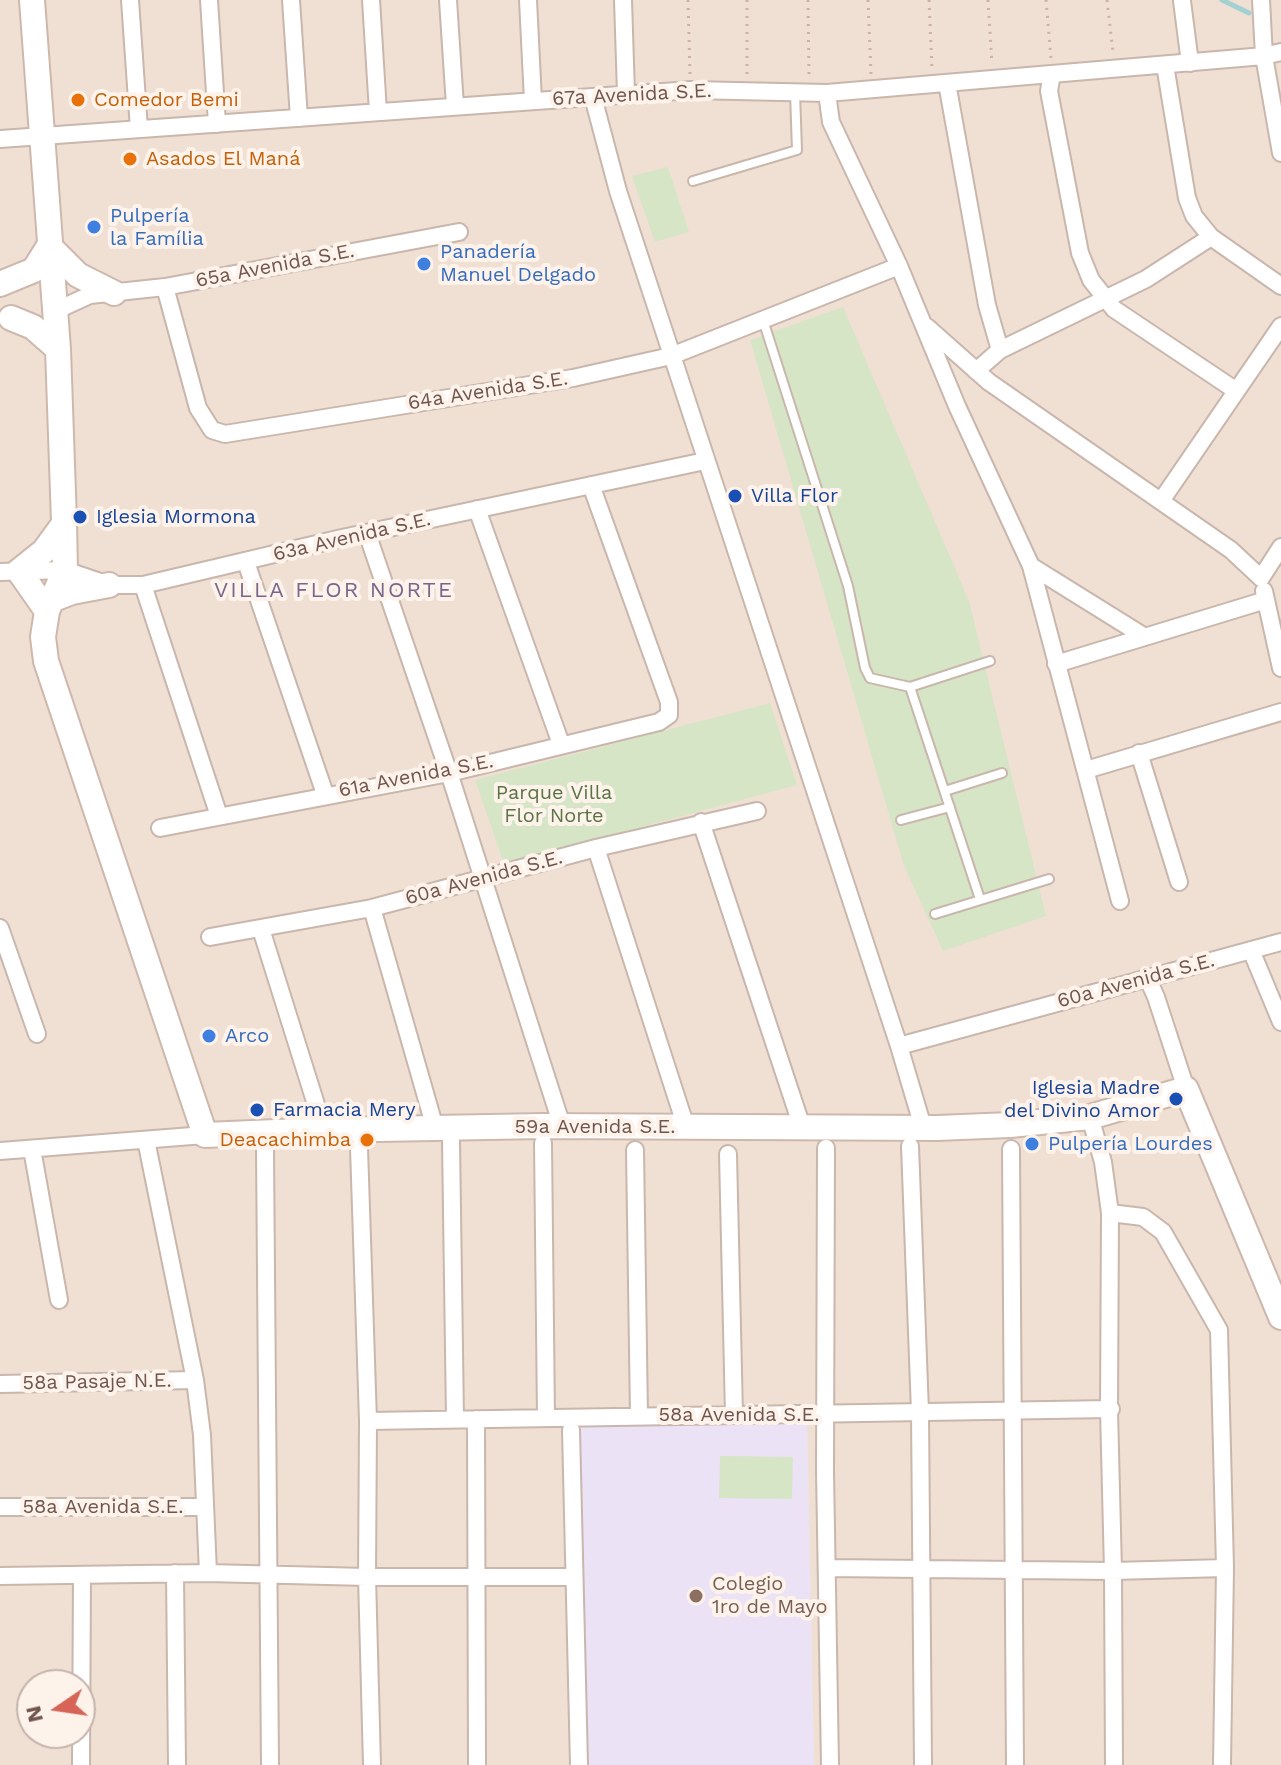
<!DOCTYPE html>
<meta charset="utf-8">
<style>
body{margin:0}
#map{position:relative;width:1281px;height:1765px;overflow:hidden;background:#faefe5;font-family:"Work Sans",sans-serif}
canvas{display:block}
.north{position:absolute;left:16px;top:1669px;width:80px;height:80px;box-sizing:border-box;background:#fdf3eb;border:2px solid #c4b4ac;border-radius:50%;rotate:257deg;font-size:22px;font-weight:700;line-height:32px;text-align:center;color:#6f554d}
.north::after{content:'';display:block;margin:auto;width:28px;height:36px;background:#d66457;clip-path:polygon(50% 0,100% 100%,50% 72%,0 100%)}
</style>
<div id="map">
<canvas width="1281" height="1765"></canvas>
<div class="north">N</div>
</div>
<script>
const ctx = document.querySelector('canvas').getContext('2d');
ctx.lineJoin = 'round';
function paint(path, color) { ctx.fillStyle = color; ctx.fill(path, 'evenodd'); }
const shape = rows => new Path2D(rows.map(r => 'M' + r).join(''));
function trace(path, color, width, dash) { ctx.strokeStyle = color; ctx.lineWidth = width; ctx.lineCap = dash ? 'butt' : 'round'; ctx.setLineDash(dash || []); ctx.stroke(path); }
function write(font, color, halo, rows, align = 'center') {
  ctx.font = font + ' "Work Sans",sans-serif'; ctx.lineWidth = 8; ctx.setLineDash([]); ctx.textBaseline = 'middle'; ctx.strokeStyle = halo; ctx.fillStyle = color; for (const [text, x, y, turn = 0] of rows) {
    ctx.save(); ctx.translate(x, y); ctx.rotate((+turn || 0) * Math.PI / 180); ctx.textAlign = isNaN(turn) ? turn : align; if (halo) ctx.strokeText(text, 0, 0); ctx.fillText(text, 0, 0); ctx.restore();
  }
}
const residential = shape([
 [0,0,1281,0,1281,1765,0,1765],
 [32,1685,80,1685,80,1733,32,1733]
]);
const education = shape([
 [807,1419,814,1765,585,1765,578,1427]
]);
const green = shape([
 [668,167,689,232,655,242,632,176],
 [843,307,969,601,1046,916,943,951,904,866,750,340],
 [770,703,797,785,504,864,475,780],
 [720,1456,793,1457,792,1499,719,1498]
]);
const stream = shape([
 [1222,0,1249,13]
]);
const path = shape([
 [688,0,690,74],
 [747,0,747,78],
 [808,0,809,77],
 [868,0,871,74],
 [929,0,932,69],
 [988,0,992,64],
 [1046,0,1051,58],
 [1107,0,1113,52]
]);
const lane = shape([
 [693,181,797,150,795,93],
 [763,320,848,586,865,668,870,678,910,687,990,661],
 [910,687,980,899],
 [945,791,1002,773],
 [901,820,950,807],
 [935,914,1049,879]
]);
const street = shape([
 [130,0,139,129],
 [209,0,217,124],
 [291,0,299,118],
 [371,0,378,112],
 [448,0,455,106],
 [528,0,533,101],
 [623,0,626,94],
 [1261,0,1264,56,1281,153],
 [1182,1,1190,63],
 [1165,65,1187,198,1194,216,1211,237,1281,286],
 [1052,74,1049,91,1080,253,1091,280,1114,309,1235,390],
 [947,83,987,305,1000,350],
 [827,93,831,122,899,266,957,406,1031,566,1120,901],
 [593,97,618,191,899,1046,923,1127],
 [0,139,691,90,827,93,1264,56,1281,52],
 [165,287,198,408,212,430,225,434,573,378,671,356,899,266],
 [55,311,90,295,165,287,459,232],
 [927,327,989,382,1231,550,1261,578],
 [976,371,1000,350,1146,279,1211,237],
 [1161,501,1281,326],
 [477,509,561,744],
 [367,533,453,785,562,1126],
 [246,562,325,794],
 [1031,566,1145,637],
 [0,572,65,570,109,585,143,585,342,538,705,461],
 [1261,578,1281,547],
 [143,585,219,816],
 [1264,591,1281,668],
 [1056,664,1266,600],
 [1139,753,1179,882],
 [1086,770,1281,712],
 [701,822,802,1127],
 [160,828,449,773,659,722,669,715,669,702,591,485],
 [596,848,686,1127],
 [372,908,435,1128],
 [0,928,37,1034],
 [261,929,324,1130],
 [210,937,372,908,596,848,757,811],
 [1251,950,1281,1022],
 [1147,977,1156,997,1186,1089],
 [899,1046,1281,942],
 [1090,1117,1103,1162,1110,1213,1109,1410,1113,1571,1114,1765],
 [146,1140,195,1380,202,1435,208,1573],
 [451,1141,455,1419],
 [543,1143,546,1418],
 [910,1146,920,1412,923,1765],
 [359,1148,368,1421,367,1577,372,1765],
 [826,1148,825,1471,830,1765],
 [32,1149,59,1300],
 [265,1149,270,1765],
 [1011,1149,1015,1765],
 [635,1150,639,1416],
 [0,1151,205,1135],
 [728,1154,734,1415],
 [1110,1213,1143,1217,1163,1232,1219,1330,1225,1568,1222,1765],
 [0,1384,195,1380],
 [476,1419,477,1765],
 [368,1421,1111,1409],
 [571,1430,579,1765],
 [0,1507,205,1507],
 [828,1568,1113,1571,1225,1568],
 [175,1573,177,1765],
 [0,1576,208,1573,367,1577,574,1577],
 [81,1765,82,1575]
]);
const secondary = shape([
 [32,0,58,349,64,522,65,570,47,611,43,637,46,661,205,1135,324,1130,543,1126,937,1128,1010,1125,1090,1117,1186,1089,1281,1317],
 [49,246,78,275,114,293],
 [0,284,34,270,49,246],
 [11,318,33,327,58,349],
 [51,600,72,592,109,585],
 [47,611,19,571,44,551,63,525]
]);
const markers = [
 [78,100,8,"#e8710a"],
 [130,159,8,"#e8710a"],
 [94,227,8,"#3f7fe0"],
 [424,264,8,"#3f7fe0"],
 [735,496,8,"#1a4fb4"],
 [80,517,8,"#1a4fb4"],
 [209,1036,8,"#3f7fe0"],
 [1176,1099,8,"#1a4fb4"],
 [257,1110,8,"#1a4fb4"],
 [367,1140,8,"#e8710a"],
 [1032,1144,8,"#3f7fe0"],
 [696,1596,8,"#8d6e63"]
];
const streetNames = [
 ["67a Avenida S.E.",632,95,-3],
 ["65a Avenida S.E.",275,266,-11],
 ["64a Avenida S.E.",488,391,-9],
 ["63a Avenida S.E.",352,537,-13],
 ["61a Avenida S.E.",416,776,-11],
 ["60a Avenida S.E.",484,878,-15],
 ["60a Avenida S.E.",1136,981,-15],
 ["59a Avenida S.E.",595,1127],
 ["58a Pasaje N.E.",97,1382,-1],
 ["58a Avenida S.E.",739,1415],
 ["58a Avenida S.E.",103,1507]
];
const foodNames = [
 ["Comedor Bemi",94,100],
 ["Asados El Maná",146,159],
 ["Deacachimba",351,1140,"right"]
];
const shopNames = [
 ["Pulpería",110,216],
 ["la Família",110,239],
 ["Panadería",440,252],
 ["Manuel Delgado",440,275],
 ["Arco",225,1036],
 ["Pulpería Lourdes",1048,1144]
];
const transitNames = [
 ["Villa Flor",751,496],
 ["Iglesia Mormona",96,517],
 ["Iglesia Madre",1160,1088,"right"],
 ["del Divino Amor",1160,1111,"right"],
 ["Farmacia Mery",273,1110]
];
const parkNames = [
 ["Parque Villa",554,793],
 ["Flor Norte",554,816]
];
const educationNames = [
 ["Colegio",712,1584],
 ["1ro de Mayo",712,1607]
];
const neighbourhoodNames = [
 ["VILLA FLOR NORTE",334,591]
];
paint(residential, '#f0e0d4');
paint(education, '#ece2f6');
paint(green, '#d6e5c5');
trace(stream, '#a3d0d1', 5);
trace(lane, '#c9b6ac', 12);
trace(street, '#c9b6ac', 20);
trace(secondary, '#ceb8ad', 28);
trace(path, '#d0afa3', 3, [2, 6]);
trace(lane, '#fff', 8);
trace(street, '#fff', 16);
trace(secondary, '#fff', 24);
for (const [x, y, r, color] of markers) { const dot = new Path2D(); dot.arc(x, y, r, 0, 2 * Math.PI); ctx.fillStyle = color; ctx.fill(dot); trace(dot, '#fdf3eb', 3); }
write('20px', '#6f554d', '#fdf3eb', streetNames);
write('20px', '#c56008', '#fdf3eb', foodNames, 'left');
write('20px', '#366cbe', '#fdf3eb', shopNames, 'left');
write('20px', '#164399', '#fdf3eb', transitNames, 'left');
write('20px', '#5a7446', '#fdf3eb', parkNames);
write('20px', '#785e54', '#fdf3eb', educationNames, 'left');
ctx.letterSpacing = '2px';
write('22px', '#7a658c', '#fdf3eb', neighbourhoodNames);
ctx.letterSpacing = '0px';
</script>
